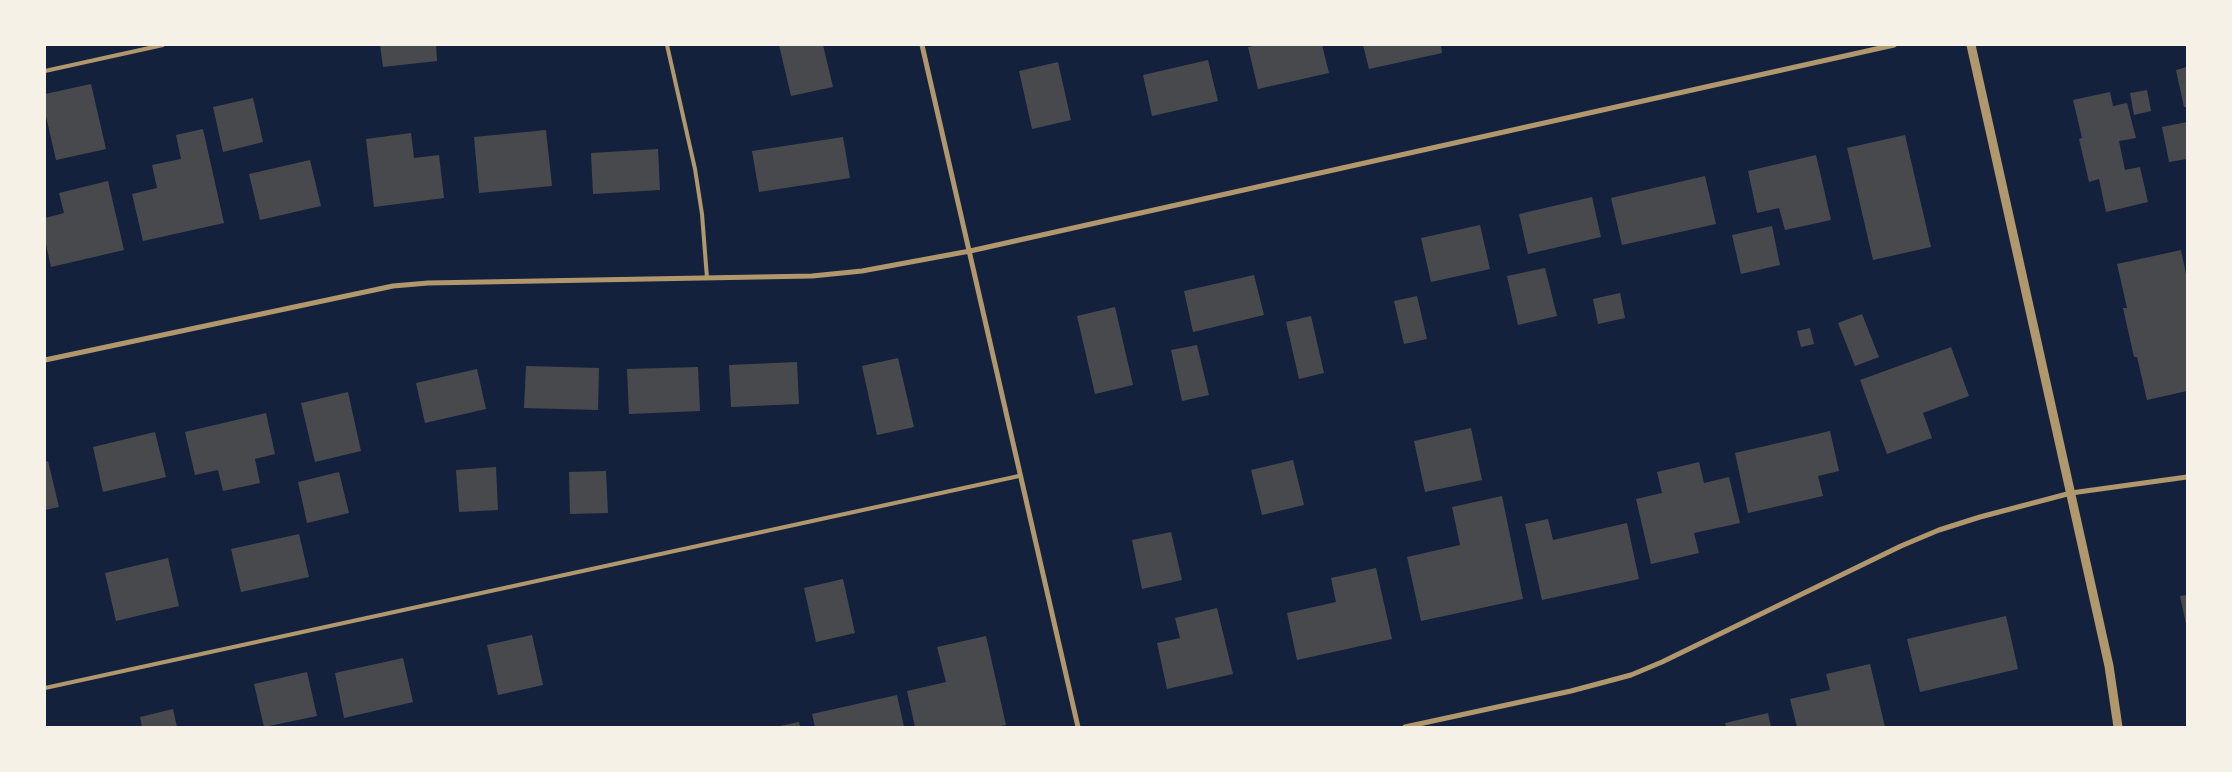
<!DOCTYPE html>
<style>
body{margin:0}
#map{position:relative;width:2232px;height:772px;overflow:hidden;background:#14213d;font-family:Overpass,sans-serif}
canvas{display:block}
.frame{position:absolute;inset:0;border:46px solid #f6f1e7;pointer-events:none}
</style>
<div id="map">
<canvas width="2232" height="772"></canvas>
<div class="frame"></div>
</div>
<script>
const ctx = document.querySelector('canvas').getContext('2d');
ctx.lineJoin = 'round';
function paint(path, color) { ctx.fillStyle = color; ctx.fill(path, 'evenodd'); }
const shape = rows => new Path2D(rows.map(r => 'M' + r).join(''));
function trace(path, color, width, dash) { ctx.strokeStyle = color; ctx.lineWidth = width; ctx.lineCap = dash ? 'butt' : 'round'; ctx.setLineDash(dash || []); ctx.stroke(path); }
const building = shape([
 [380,45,436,45,437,61,383,67],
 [779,45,823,45,833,87,791,96],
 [1259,45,1322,45,1329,73,1258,89,1248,47],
 [1363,45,1441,45,1442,53,1369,69],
 [1208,60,1218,101,1152,116,1143,75],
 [1058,62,1071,120,1032,129,1019,71],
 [2187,67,2187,107,2184,107,2176,70],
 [91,84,106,149,56,160,45,112,45,94],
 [2147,90,2151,111,2134,115,2130,93],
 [2110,92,2113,106,2127,103,2136,138,2119,141,2125,170,2140,167,2148,202,2106,212,2099,179,2089,182,2079,139,2082,138,2073,100],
 [253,98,263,142,223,152,213,107],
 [2187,122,2187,159,2169,162,2162,127],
 [203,129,224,223,143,241,132,194,157,188,152,165,181,159,176,135],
 [546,130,552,186,479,193,474,137],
 [411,133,414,158,439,155,444,198,374,207,366,139],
 [1905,135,1931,247,1873,260,1847,148],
 [843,137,850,178,759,192,752,151],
 [658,149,660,190,593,194,591,153],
 [1816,155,1831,220,1785,230,1779,208,1757,213,1748,171],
 [310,160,321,206,260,220,249,174],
 [1705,176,1716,224,1622,245,1611,198],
 [108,181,124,250,51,267,45,240,45,218,64,213,59,193],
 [1592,197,1601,237,1528,254,1519,214],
 [1480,225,1490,269,1431,282,1421,238],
 [1772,226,1780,265,1741,274,1732,235],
 [2181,250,2187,279,2187,391,2147,400,2137,357,2134,357,2123,308,2127,308,2117,264],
 [1545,268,1557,316,1518,325,1507,276],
 [1254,275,1264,315,1193,332,1184,291],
 [1620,293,1625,318,1598,324,1593,299],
 [1417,296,1427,339,1404,344,1394,301],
 [1115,307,1133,385,1095,394,1077,316],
 [1862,314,1879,357,1855,366,1838,323],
 [1311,316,1324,373,1299,379,1286,322],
 [1810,328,1814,344,1801,347,1797,331],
 [1197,345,1209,395,1182,401,1171,350],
 [1951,347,1969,396,1923,413,1932,438,1887,454,1860,380],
 [898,358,914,427,877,435,862,366],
 [797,362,799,404,731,407,729,365],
 [526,366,599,368,598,410,524,408],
 [698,367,700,411,629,414,627,369],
 [477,369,486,409,425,423,416,383],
 [348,392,361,451,315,462,301,403],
 [266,413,275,454,255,459,260,483,223,491,218,470,195,475,185,432],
 [1471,428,1482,480,1425,492,1414,441],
 [1830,431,1839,471,1818,476,1823,496,1748,513,1735,453],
 [155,432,166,477,103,492,93,447],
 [1293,460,1304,505,1262,515,1251,470],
 [48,461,59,507,45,510,45,462],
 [1699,462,1704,483,1729,477,1740,523,1694,533,1699,553,1651,564,1636,499,1662,493,1657,472],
 [496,467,498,510,459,512,456,470],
 [606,471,608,513,570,514,569,472],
 [339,472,349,513,307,523,298,482],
 [1502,496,1523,599,1421,621,1407,557,1460,545,1452,507],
 [1548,519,1553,540,1627,523,1639,579,1542,600,1525,524],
 [1171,532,1182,580,1142,589,1132,540],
 [299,534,309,577,241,592,231,549],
 [168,558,179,606,116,621,105,573],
 [1376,568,1392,639,1297,660,1287,613,1336,602,1331,578],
 [843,579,855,633,816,642,804,588],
 [2187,595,2187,624,2186,624,2180,596],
 [1217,608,1233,674,1167,689,1157,643,1180,638,1175,618],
 [2006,616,2018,669,1920,692,1907,639],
 [532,635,543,685,498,695,487,645],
 [986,636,1006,725,996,727,915,727,907,691,946,682,937,647],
 [403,658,413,702,344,718,335,673],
 [1870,664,1885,727,1797,727,1790,699,1830,690,1826,674],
 [307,672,317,716,264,727,254,684],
 [897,695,904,727,815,727,812,714],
 [173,709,177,727,142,727,140,717],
 [1768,713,1771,727,1726,727,1725,723],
 [799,722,800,727,780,727,780,726]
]);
const service = shape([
 [667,45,695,169,702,214,707,278],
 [45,71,163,45],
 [45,688,1019,476]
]);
const minor = shape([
 [922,45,1078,727],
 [45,360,393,286,428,283,812,276,862,271,970,251,1894,45],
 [1405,727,1571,691,1631,675,1662,662,1901,546,1939,530,1980,517,2071,493,2187,477]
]);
const tertiary = shape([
 [1971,45,2109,666,2118,727]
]);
paint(building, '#48494c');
trace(service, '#b1986c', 4);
trace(minor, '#b1986c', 5);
trace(tertiary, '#b1986c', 9);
</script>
